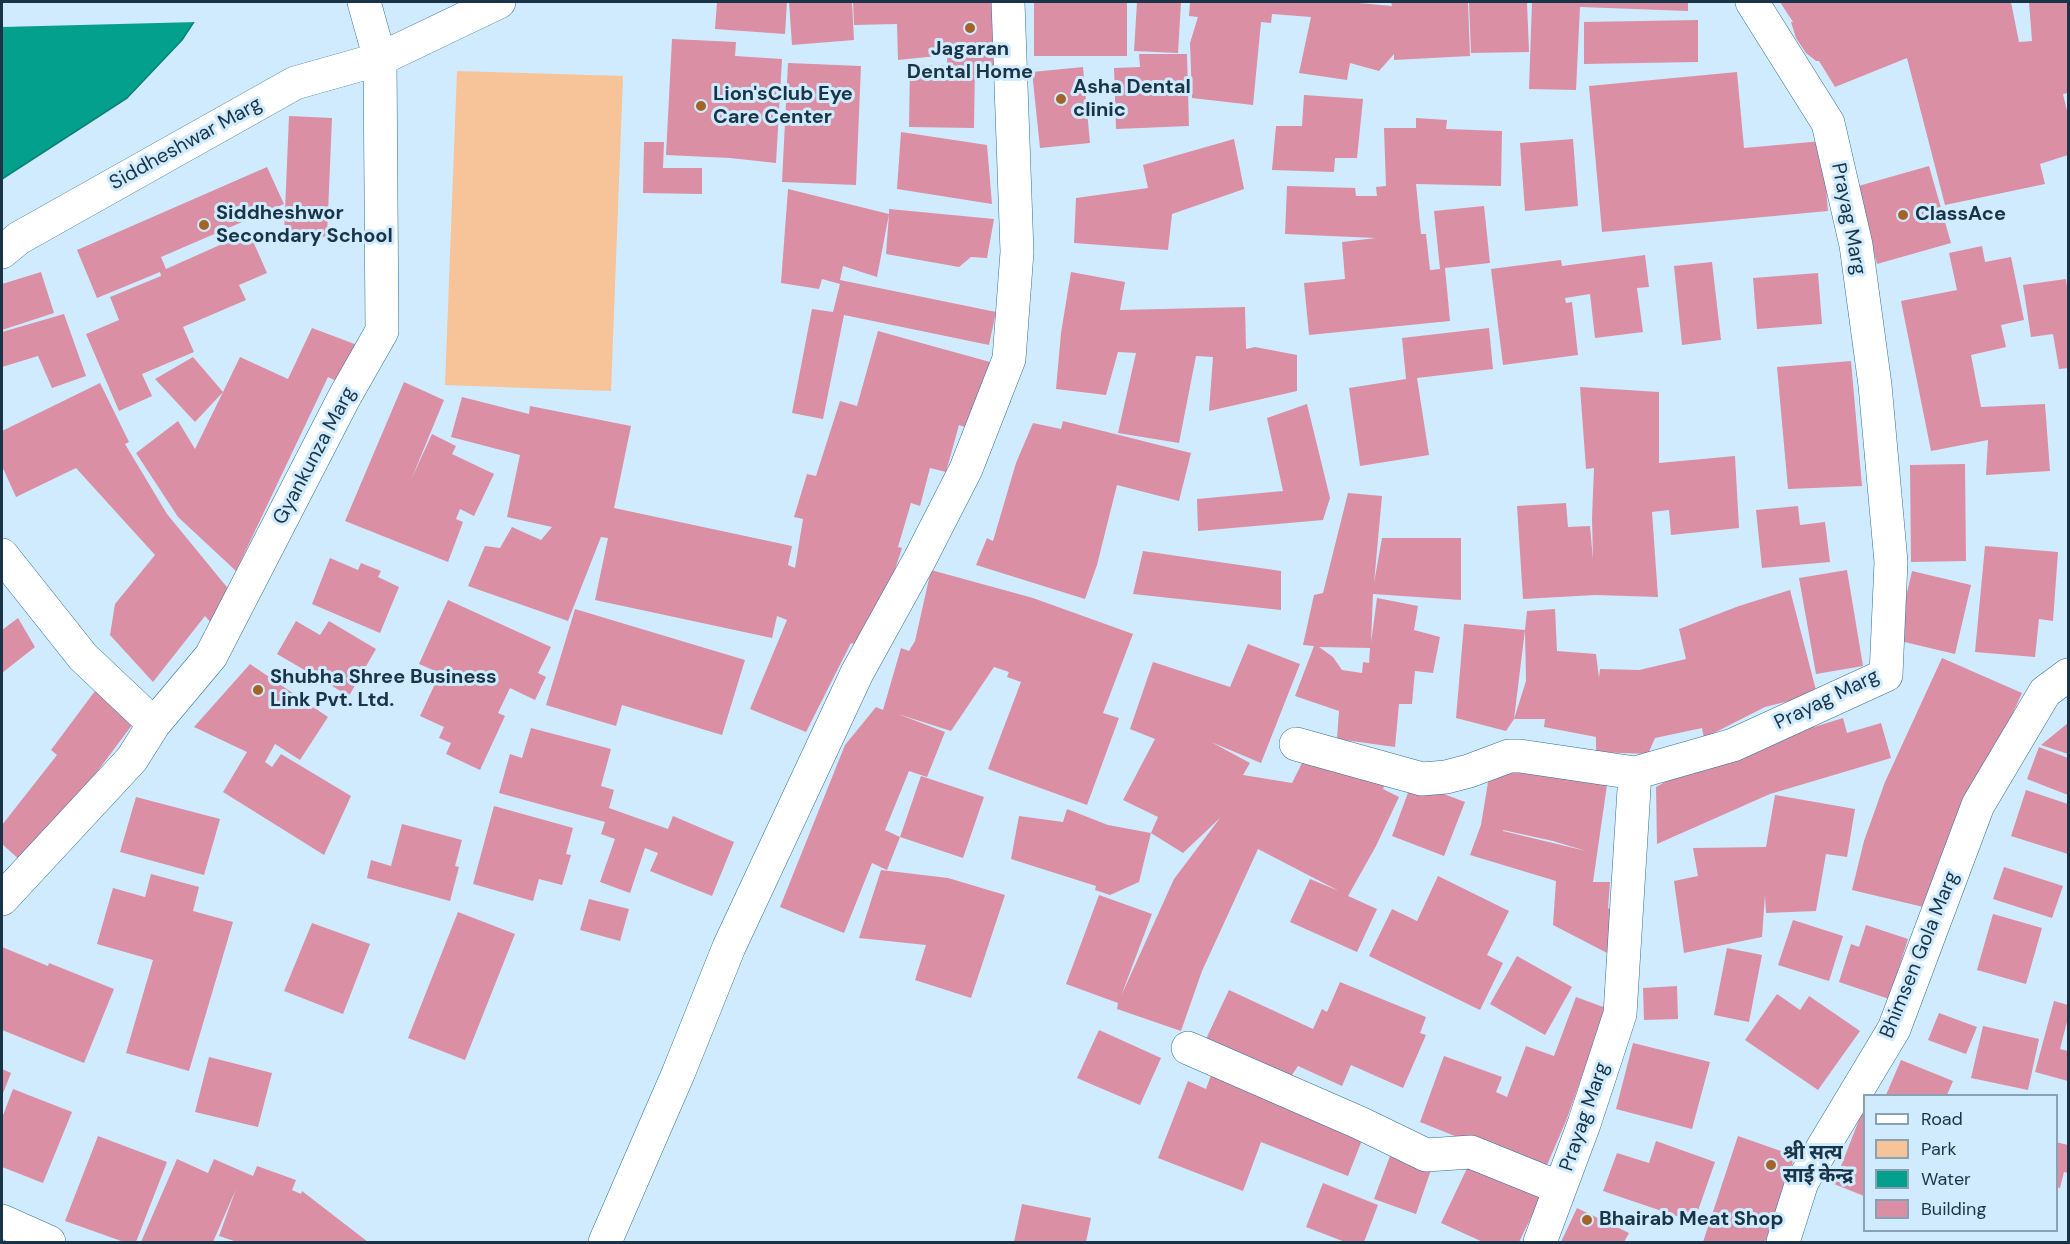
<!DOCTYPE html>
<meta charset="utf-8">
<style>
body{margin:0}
#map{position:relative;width:2070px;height:1244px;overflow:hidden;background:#d1ebfe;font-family:"DM Sans",sans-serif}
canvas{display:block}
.frame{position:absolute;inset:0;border:3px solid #193447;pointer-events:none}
.legend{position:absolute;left:1863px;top:1094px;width:195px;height:138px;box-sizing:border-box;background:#d1ebfe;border:2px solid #87a2b5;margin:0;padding:8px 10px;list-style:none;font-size:18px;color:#193447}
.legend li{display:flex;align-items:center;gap:12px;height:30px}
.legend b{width:30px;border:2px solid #87a2b5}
</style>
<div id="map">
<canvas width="2070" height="1244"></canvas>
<div class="frame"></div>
<ul class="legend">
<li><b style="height:8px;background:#fff"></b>Road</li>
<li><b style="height:16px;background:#f7c398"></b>Park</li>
<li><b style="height:16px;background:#04a08e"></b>Water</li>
<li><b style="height:16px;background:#da8fa5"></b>Building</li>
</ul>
</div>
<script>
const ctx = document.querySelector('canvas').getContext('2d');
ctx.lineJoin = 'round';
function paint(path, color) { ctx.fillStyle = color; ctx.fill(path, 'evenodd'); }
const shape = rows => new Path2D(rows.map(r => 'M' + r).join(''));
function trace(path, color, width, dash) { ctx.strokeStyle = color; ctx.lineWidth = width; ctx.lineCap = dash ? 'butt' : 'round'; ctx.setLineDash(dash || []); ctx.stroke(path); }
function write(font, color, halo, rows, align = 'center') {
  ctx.font = font + ' "DM Sans","Noto Sans Devanagari",sans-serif'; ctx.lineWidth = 6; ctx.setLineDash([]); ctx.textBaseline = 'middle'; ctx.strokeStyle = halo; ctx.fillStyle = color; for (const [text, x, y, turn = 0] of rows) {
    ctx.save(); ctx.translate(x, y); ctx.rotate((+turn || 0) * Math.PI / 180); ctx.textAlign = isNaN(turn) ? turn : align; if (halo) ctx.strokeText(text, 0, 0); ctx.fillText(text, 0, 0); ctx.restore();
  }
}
const green = shape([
 [457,71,623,76,611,391,445,385]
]);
const water = shape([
 [2,2,207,2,182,40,127,98,2,179,2,2]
]);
const pier = shape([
 [2,2,210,2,197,22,2,27]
]);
const building = shape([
 [717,2,787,2,785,34,715,29],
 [789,2,852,2,854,40,792,45],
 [853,2,993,2,999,67,975,66,974,128,909,127,910,66,957,65,947,65,947,55,898,60,897,24,854,25],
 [1034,2,1127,2,1127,56,1034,56],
 [1137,2,1181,2,1178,53,1134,51],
 [1190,2,1360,2,1359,3,1392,6,1391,2,1468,2,1470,56,1394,60,1394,54,1379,71,1350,63,1347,80,1299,73,1311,17,1272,14,1271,23,1261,22,1253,105,1192,98,1190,43,1198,17,1189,16],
 [1469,2,1527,2,1529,52,1471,53],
 [1532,2,1688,2,1688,11,1580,7,1576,90,1529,89],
 [1780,2,2011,2,2019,42,2032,41,2029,2,2068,2,2068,93,2063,94,2068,115,2068,155,2040,164,2045,184,1945,205,1907,58,1835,87,1819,61,1816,61,1806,53,1796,38,1791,22,1793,22],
 [1698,20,1698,62,1584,64,1584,22],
 [672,39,736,42,735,56,782,59,776,163,730,158,666,155],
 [1139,54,1187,54,1189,126,1116,129,1114,68,1140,67],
 [788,63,861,66,856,185,782,182],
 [1083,67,1090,143,1040,148,1032,72],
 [1737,72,1744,148,1822,141,1828,211,1602,232,1589,86],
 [1304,95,1363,99,1357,158,1335,158,1334,172,1272,170,1276,126,1302,126],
 [289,116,332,118,327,237,284,235],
 [1416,118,1447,120,1446,129,1502,131,1501,186,1416,184,1421,234,1426,234,1430,270,1440,269,1434,211,1484,206,1490,263,1445,268,1450,321,1309,335,1304,283,1345,279,1342,242,1376,238,1285,234,1287,186,1355,188,1356,196,1377,196,1376,187,1386,186,1384,128,1416,128],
 [901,132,987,145,992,204,897,189],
 [1234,139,1244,189,1172,214,1168,250,1074,243,1076,198,1148,188,1143,165],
 [1573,139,1578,206,1525,211,1520,143],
 [644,142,664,142,663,168,702,168,702,194,643,193],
 [1929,166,1951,243,1877,264,1855,187],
 [267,167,284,204,161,257,166,269,249,232,267,273,239,285,246,300,183,327,194,352,142,374,152,396,119,411,86,334,119,320,110,297,161,276,160,272,97,298,77,250],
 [788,189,889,214,889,209,994,219,987,258,971,257,959,267,886,254,889,214,877,277,843,266,840,280,996,312,989,345,844,315,823,419,792,413,812,309,833,312,840,284,822,279,819,289,781,283],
 [1982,246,1985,262,2011,257,2024,320,2001,325,2006,347,1971,355,1981,407,2045,404,2050,471,1986,475,1988,440,1931,451,1901,301,1957,290,1949,253],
 [1645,255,1649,287,1637,288,1643,332,1595,338,1590,294,1565,298,1566,303,1572,302,1578,355,1503,365,1491,269,1561,260,1562,266],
 [1712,262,1721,340,1682,345,1674,266],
 [41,272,54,313,2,330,2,284],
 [1071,272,1125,282,1120,310,1245,307,1246,349,1255,347,1297,355,1297,391,1209,411,1213,357,1196,356,1179,443,1118,433,1136,353,1118,352,1106,395,1056,389,1061,333],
 [1818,273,1822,324,1757,329,1753,278],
 [2066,279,2068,299,2068,368,2059,369,2053,334,2031,337,2023,285],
 [64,314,86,376,52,388,38,356,2,367,2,332],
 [312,328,360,346,341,383,328,377,236,571,178,517,136,453,178,421,195,449,223,392,195,422,155,379,193,357,223,392,240,357,288,379],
 [1489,328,1493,369,1417,378,1429,455,1360,466,1349,388,1406,379,1402,338],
 [878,331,990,362,971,429,959,425,946,472,930,468,920,506,911,503,898,547,902,548,885,600,861,646,851,643,806,732,750,709,787,620,777,616,772,638,595,600,608,538,601,537,568,621,468,586,485,546,500,548,512,527,541,540,552,527,507,517,520,455,451,437,462,397,529,414,530,406,631,426,614,508,792,546,788,565,795,568,803,519,794,517,807,474,816,476,840,401,857,406],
 [1851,361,1862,486,1788,489,1777,367],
 [404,382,444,400,411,480,432,434,456,446,452,454,494,474,474,516,460,509,456,519,463,522,448,562,345,521],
 [100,383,129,442,125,444,167,514,235,597,213,625,205,616,153,682,110,635,115,604,155,555,76,468,16,497,2,466,2,431],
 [1580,387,1659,392,1659,463,1735,456,1739,528,1671,535,1669,510,1652,512,1658,597,1595,595,1523,599,1517,506,1566,503,1568,527,1590,526,1593,560,1592,518,1594,468,1586,469],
 [1307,404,1330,498,1323,520,1198,531,1197,499,1283,491,1267,418],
 [1063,421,1191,453,1179,501,1117,485,1097,565,1085,599,976,565,987,538,993,541,1016,463,1033,423,1061,429],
 [1965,464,1966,561,1911,562,1910,465],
 [1348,493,1382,496,1374,583,1382,538,1461,538,1461,600,1373,594,1371,643,1377,598,1418,606,1414,630,1440,637,1433,673,1415,671,1412,704,1399,704,1395,747,1337,739,1339,711,1295,696,1314,646,1303,645,1314,595,1323,593],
 [1319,647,1370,648,1369,663,1363,662,1362,673,1342,670,1333,657],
 [1798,506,1800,525,1825,522,1830,562,1762,568,1756,510],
 [1985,546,2058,552,2053,621,2039,619,2035,657,1975,652],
 [1143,551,1281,571,1281,610,1133,594],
 [330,558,358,570,361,563,381,571,378,577,399,587,380,633,312,604],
 [931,570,1033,598,1133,634,1103,713,1119,718,1087,805,988,769,1021,682,1007,677,1009,672,994,667,951,731,898,714,945,732,927,777,909,771,885,830,900,837,921,776,984,797,963,858,900,837,887,870,872,863,844,933,780,907,845,745,876,707,883,710,901,648,909,651,915,641],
 [1847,570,1863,666,1816,674,1799,578],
 [1912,571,1971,585,1955,654,1896,640],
 [1790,590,1817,694,1765,707,1704,738,1702,728,1655,738,1648,754,1596,752,1596,737,1544,727,1545,719,1514,719,1526,681,1525,630,1527,611,1555,609,1557,651,1596,654,1599,678,1600,669,1639,670,1686,659,1679,629,1739,606],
 [448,600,551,647,538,673,546,677,535,700,510,688,498,713,505,716,480,770,446,754,451,743,439,738,444,727,420,716,440,673,419,664],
 [575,609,745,660,722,735,622,705,616,726,546,705],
 [18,618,35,647,2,673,2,630],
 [296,621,320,635,329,621,376,649,349,696,277,654],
 [1464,624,1525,630,1514,719,1506,731,1456,718],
 [1248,644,1300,664,1261,763,1211,742,1250,763,1243,775,1292,783,1307,753,1387,780,1383,789,1399,797,1376,846,1348,896,1377,909,1357,952,1290,922,1310,879,1339,891,1258,849,1202,971,1181,1031,1117,1009,1118,1003,1066,984,1099,895,1152,914,1121,996,1174,879,1220,818,1183,853,1151,833,1139,882,1110,895,1095,890,1096,886,1011,859,1019,816,1063,822,1067,809,1108,825,1151,833,1158,817,1123,800,1155,739,1130,729,1153,662,1230,687],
 [1942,658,2022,693,2001,739,1936,910,1852,890,1864,841,1885,782],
 [250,664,328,717,300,760,275,744,265,762,272,767,281,754,351,796,324,855,223,792,247,752,194,727],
 [95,691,135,721,91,780,22,862,2,844,2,825,57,755,51,750],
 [1843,718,1847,733,1881,723,1891,758,1770,794,1657,844,1656,787,1699,763,1704,771,1757,749,1812,720,1814,727],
 [2068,723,2068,754,2041,745],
 [531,728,611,749,601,786,614,790,609,808,668,829,673,816,734,842,712,896,650,871,658,853,645,848,630,893,600,882,615,839,601,834,605,822,499,793,510,754,522,758],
 [2039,747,2068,758,2068,795,2027,779],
 [1491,764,1607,785,1593,882,1610,882,1608,908,1616,913,1613,956,1553,925,1556,881,1470,855,1481,825],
 [1503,830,1553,841,1586,851,1503,831],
 [1412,782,1465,802,1444,856,1392,836],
 [2026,790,2068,804,2068,854,2011,836],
 [1775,795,1855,809,1847,857,1826,854,1816,911,1766,913,1765,895,1762,937,1684,953,1674,881,1698,876,1693,848,1766,847],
 [136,797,220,819,204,875,120,852],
 [494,806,573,828,566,854,571,855,562,885,539,879,533,901,473,884],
 [402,824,462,840,455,866,459,867,450,901,367,878,371,860,391,866],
 [2004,867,2063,886,2052,918,1993,899],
 [881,870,948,878,1005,895,971,998,915,980,926,945,859,938],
 [151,874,199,887,193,911,233,922,189,1071,126,1053,153,960,97,944,113,888,145,897],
 [1438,876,1509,911,1487,955,1503,963,1480,1010,1369,956,1392,909,1417,921],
 [589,899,629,909,620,941,580,930],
 [458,912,515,934,465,1060,408,1038],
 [1993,914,2042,928,2026,984,1977,970],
 [1793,920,1843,936,1829,981,1778,965],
 [312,923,370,944,343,1014,284,991],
 [1866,925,1908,939,1889,999,1839,982,1851,944,1859,947],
 [2,947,48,966,49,963,114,989,84,1063,2,1030],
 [1727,948,1762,955,1749,1022,1714,1015],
 [1517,956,1572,987,1545,1035,1490,1004],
 [1340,982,1426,1017,1420,1033,1426,1035,1403,1088,1351,1065,1342,1086,1298,1066,1290,1078,1206,1039,1229,990,1313,1029,1322,1009,1327,1012],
 [1677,986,1678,1019,1644,1020,1643,988],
 [1777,994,1800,1010,1809,996,1860,1031,1818,1090,1745,1040],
 [1576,997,1606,1008,1566,1121,1544,1172,1420,1122,1444,1056,1502,1077,1496,1092,1507,1097,1526,1046,1554,1056],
 [2054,1001,2068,1005,2068,1018,2060,1049,2068,1051,2068,1081,2035,1072],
 [1939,1013,1977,1027,1966,1054,1928,1040],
 [1983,1026,2039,1039,2028,1090,1971,1078],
 [1099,1030,1161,1058,1140,1105,1077,1078],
 [1633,1043,1710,1062,1692,1129,1616,1109],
 [209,1057,272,1073,258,1127,195,1112],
 [1901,1060,1953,1081,1947,1095,1886,1095],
 [2,1069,11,1073,2,1096],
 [1213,1070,1364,1135,1348,1176,1261,1142,1243,1191,1158,1158,1188,1081,1206,1089],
 [13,1089,72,1112,43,1183,2,1167,2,1118],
 [1864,1107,1864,1196,1834,1184],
 [98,1136,167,1162,136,1242,124,1242,65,1221],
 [1738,1136,1795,1156,1765,1242,1703,1242],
 [1656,1141,1715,1162,1694,1222,1603,1191,1617,1153,1649,1163],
 [2056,1142,2068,1145,2068,1173,2064,1172,2060,1188,2056,1187],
 [1390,1156,1431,1170,1416,1214,1374,1199],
 [177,1159,208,1173,214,1159,253,1176,257,1166,296,1180,292,1190,301,1194,302,1191,368,1242,237,1242,219,1236,236,1189,213,1242,141,1242],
 [1471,1160,1543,1193,1519,1242,1483,1242,1441,1223],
 [1323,1183,1378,1205,1364,1242,1345,1242,1306,1227],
 [1022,1204,1091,1218,1086,1242,1014,1242],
 [1577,1208,1629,1233,1624,1242,1561,1242]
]);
const minor = shape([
 [2,252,19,238,295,83,380,59,364,2],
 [2,555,83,657,154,724],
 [1296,744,1422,779,1446,777,1469,771,1509,756,1520,756,1635,773,1733,745,1886,675,1891,562,1875,385,1856,245,1828,123,1752,2],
 [2,899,132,759,154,724,211,656,345,396,382,331,380,59,499,2],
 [1188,1048,1360,1123,1426,1155,1471,1152,1560,1188],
 [2,1221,49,1242],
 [605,1242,678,1074,729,947,857,673,921,557,966,469,1009,359,1017,252,1008,2],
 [1540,1242,1584,1124,1620,1014,1635,773],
 [1783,1242,1802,1182,1894,1029,1978,805,2045,692,2068,675]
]);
const markers = [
 [970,28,6,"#a26429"],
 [1061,99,6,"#a26429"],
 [701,106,6,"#a26429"],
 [1903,215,6,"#a26429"],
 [204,225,6,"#a26429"],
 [258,690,6,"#a26429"],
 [1771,1165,6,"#a26429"],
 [1587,1220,6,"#a26429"]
];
const poiNames = [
 ["Jagaran",970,50,"center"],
 ["Dental Home",970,73,"center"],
 ["Asha Dental",1073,88],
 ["clinic",1073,111],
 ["Lion'sClub Eye",713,95],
 ["Care Center",713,118],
 ["Siddheshwor",216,214],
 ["Secondary School",216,237],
 ["ClassAce",1915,215],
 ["Shubha Shree Business",270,678],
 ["Link Pvt. Ltd.",270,701],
 ["श्री सत्य",1783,1154],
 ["साई केन्द्र",1783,1177],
 ["Bhairab Meat Shop",1599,1220]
];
const streetNames = [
 ["Siddheshwar Marg",186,144,-29],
 ["Prayag Marg",1848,219,79],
 ["Gyankunza Marg",315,456,-62],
 ["Prayag Marg",1827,700,-26],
 ["Bhimsen Gola Marg",1920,955,-68],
 ["Prayag Marg",1585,1117,-71]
];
paint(green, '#f7c398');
paint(water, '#04a08e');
trace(water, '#0a8079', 1.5);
paint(pier, '#d1ebfe');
paint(building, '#da8fa5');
trace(minor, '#2e6f9a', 34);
trace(minor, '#fff', 33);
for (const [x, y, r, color] of markers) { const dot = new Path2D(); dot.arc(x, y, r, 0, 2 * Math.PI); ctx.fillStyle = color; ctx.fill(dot); trace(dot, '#d1ebfe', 2); }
write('bold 20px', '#193447', '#d1ebfe', poiNames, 'left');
write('20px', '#193447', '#d1ebfe', streetNames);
</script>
